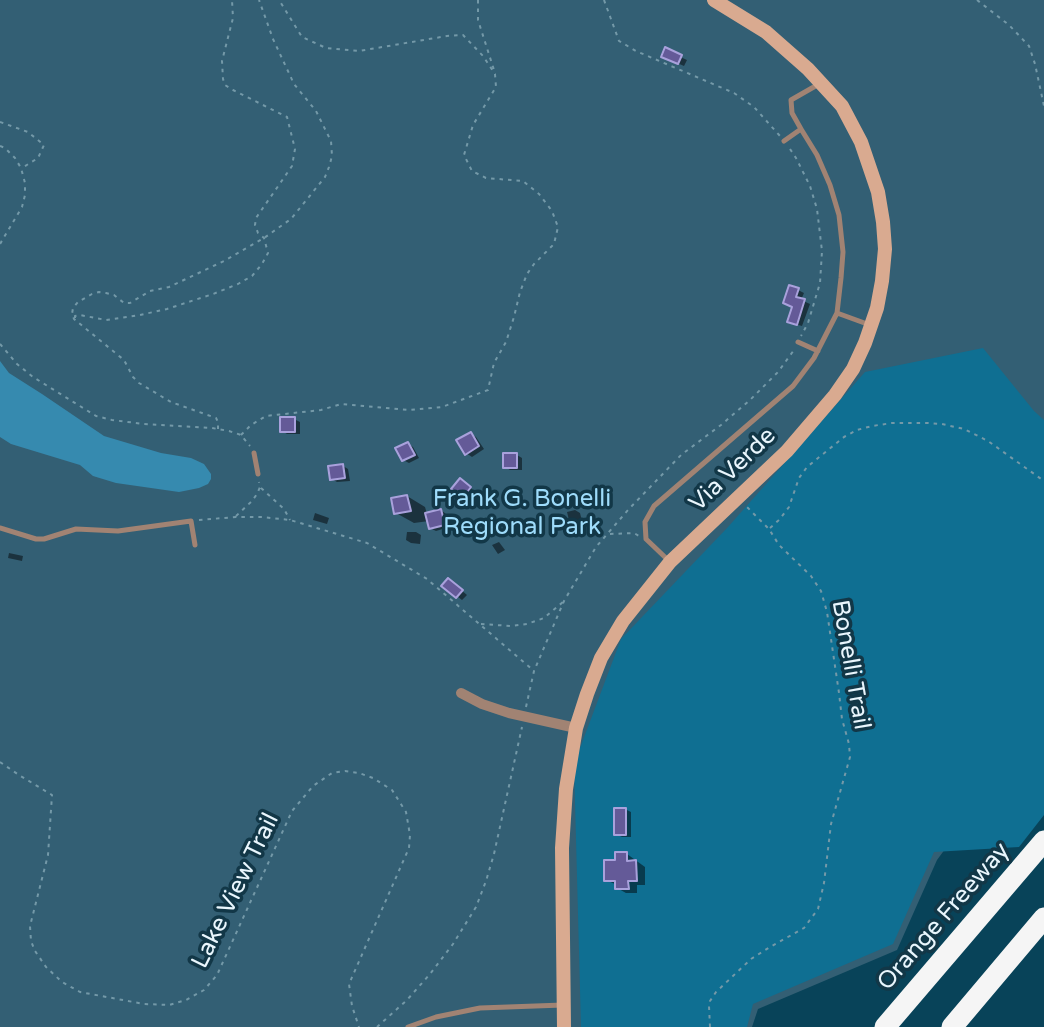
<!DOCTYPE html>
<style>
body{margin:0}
canvas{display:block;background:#084359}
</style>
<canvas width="1044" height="1027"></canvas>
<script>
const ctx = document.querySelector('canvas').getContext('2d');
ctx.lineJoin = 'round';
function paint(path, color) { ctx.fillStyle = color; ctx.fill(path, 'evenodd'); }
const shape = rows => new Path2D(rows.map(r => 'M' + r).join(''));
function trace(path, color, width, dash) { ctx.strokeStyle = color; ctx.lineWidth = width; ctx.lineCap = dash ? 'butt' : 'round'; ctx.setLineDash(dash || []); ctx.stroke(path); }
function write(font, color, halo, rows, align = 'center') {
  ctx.font = font + ' "Varela Round",sans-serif'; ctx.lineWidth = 7; ctx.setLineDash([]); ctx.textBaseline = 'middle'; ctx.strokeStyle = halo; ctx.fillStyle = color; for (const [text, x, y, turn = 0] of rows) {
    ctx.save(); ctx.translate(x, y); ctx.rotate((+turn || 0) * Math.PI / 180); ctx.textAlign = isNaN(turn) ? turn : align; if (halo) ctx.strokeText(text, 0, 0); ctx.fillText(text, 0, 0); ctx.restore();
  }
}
const green = shape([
 [0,0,1044,0,1044,651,1002,772,937,860,897,950,758,1009,752,1027,0,1027]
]);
const forest = shape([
 [983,348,1034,411,1044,420,1044,815,1019,847,934,852,893,944,753,1004,747,1027,581,1027,574,764,621,639,728,527,865,372]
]);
const water = shape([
 [0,361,9,373,42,394,104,436,161,453,191,458,204,464,211,474,211,479,208,484,199,488,179,492,116,483,93,476,80,465,11,444,0,437]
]);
const shadow = shape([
 [665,50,687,60,684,66,668,59],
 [798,290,804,293,801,300,810,304,802,326,795,324,794,307,785,302],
 [294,419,300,422,300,434,287,434,282,431],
 [471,434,476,437,484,449,472,457,466,453],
 [408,444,413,447,419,458,409,463,403,460],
 [517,455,522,458,522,470,510,470,505,467],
 [343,466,348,469,350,481,337,482,332,479],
 [465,483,475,492,468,500,463,497],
 [407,496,425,507,427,514,441,510,446,514,449,527,436,531,430,528,429,521,414,523,396,513],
 [575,510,580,513,582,521,574,523,569,520,567,512],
 [315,513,329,518,327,524,313,520],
 [407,532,416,532,421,535,420,544,411,543,406,540],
 [499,542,505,550,498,554,492,545],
 [9,553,23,556,22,561,8,558],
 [453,583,467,595,462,600,444,586],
 [625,809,631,812,631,837,622,837,616,834],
 [627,854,645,867,645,885,637,885,637,893,626,893,617,888,617,885,606,880,617,861]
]);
const building = shape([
 [665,47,682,55,678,64,661,57,665,47],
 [789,285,799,288,796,297,805,299,797,325,787,322,792,307,783,303,789,285],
 [280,417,295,417,295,432,280,432,280,417],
 [471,432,479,446,465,455,456,440,471,432],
 [408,442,415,455,402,461,395,448,408,442],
 [503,453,517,453,517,468,503,468,503,453],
 [343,464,345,478,330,480,328,466,343,464],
 [460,478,471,487,462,499,451,489,460,478],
 [407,495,411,511,394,514,391,498,407,495],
 [441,509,445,525,429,529,425,513,441,509],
 [448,578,463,590,456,598,441,586,448,578],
 [614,808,626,808,626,835,614,835,614,808],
 [615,852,627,852,627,861,636,860,637,881,628,881,629,889,615,889,615,881,604,881,604,860,615,860,615,852]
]);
const path = shape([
 [478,0,478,20,494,70],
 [604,0,619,41,636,51,734,93,754,107,780,136],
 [977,0,1009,25,1029,46,1035,64,1044,106],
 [0,122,28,132,44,145,38,158,22,168],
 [0,146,5,148,15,158,21,168,25,183,25,195,22,207,0,244],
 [790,149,796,158,810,186,817,209,822,251,820,283,808,323,801,336],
 [75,318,75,316,80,315,106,320,140,315,167,309,213,294,238,284,252,276,262,264,268,253,264,238,258,233,255,225,256,218,292,166,295,149,287,117,233,90,225,85,223,79,222,61,233,18,232,0],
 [0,344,17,364,33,377,96,416,112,420,144,424,212,428,229,431,241,435,250,446],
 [218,429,218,422,216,418,171,402,139,383,133,377,124,360,74,319,72,314,73,308,78,302,92,294,99,292,106,293,114,295,124,303,130,303,150,291,169,287,224,261,264,238,291,219,325,177,329,167,332,156,331,141,316,111,294,84,273,39,259,0],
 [241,435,251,425,266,416,321,410,341,404,410,410,442,407,488,390,494,363,506,342,514,317,520,292,527,274,534,264,554,244,558,227,552,211,539,194,523,181,486,178,472,171,464,155,473,125,496,87,495,74,483,56,463,35,447,36,359,51,326,48,302,37,279,0],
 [261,488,284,509,290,520],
 [236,516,252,501,257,494,260,487,259,482],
 [199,520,236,517,262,517,290,520,367,543,427,579,534,671],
 [770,528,779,520,789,507,799,478,807,467,844,437,857,430,872,426,892,423,927,423,942,424,964,429,988,441,1044,481],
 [610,534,634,533,639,536],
 [481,624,511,626,527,624,544,618,563,602],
 [526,707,534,671,564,601,596,547,628,510,681,455,721,425,750,400,778,372,794,350],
 [0,762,19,775,52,795,48,855,30,926,31,941,35,951,46,967,62,982,80,992,144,1004,169,1005,186,1000,204,990,217,975,292,811,313,786,332,773,345,771,359,773,373,778,392,790,406,812,410,835,409,848,349,984,352,1006,359,1027],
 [377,1027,407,1000,430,974,453,944,476,907,486,881,494,854,522,727],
 [710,1027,709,1006,710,1001,716,992,751,959,770,947,804,928,818,909,824,883,831,824,850,757,849,744,842,719,839,693,827,612,821,591,811,576,779,545,769,529,747,507]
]);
const lane = shape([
 [801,129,792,113,791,100,819,84],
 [837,313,870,325],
 [798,342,818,351],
 [254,453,258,474],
 [0,528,36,539,44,539,76,529,118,531,191,521,195,545],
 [668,560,646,539,645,522,654,506,793,386,814,358,837,313,841,278,843,252,839,215,830,185,817,155,801,129,784,141],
 [408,1027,436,1017,480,1008,563,1005]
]);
const street = shape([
 [461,693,482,704,509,713,576,728]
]);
const secondary = shape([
 [564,1027,562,848,566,789,576,728,587,694,601,658,623,621,670,562,787,451,835,395,853,369,865,343,877,308,882,281,885,249,883,222,878,192,861,142,842,106,808,69,766,32,714,0]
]);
const highway = shape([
 [885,1027,1044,841],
 [952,1027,1044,918]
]);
const streetNames = [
 ["Via Verde",733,470,-44],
 ["Bonelli Trail",850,665,80],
 ["Lake View Trail",236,891,-64],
 ["Orange Freeway",944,917,-49]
];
const parkNames = [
 ["Frank G. Bonelli",522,500],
 ["Regional Park",522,528]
];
paint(green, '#335f74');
paint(forest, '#0f6f92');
paint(water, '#368aaf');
paint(shadow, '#0007');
paint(building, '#645a98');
trace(building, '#a9a1dc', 2);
trace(path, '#7499a8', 2, [3.5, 5]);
trace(lane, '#a18373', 5);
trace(street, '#a18373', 10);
trace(secondary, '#d9aa90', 14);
trace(highway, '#f5f5f5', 21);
write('24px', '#e9f6fd', '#123747', streetNames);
write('24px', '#9edcfb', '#123747', parkNames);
</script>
